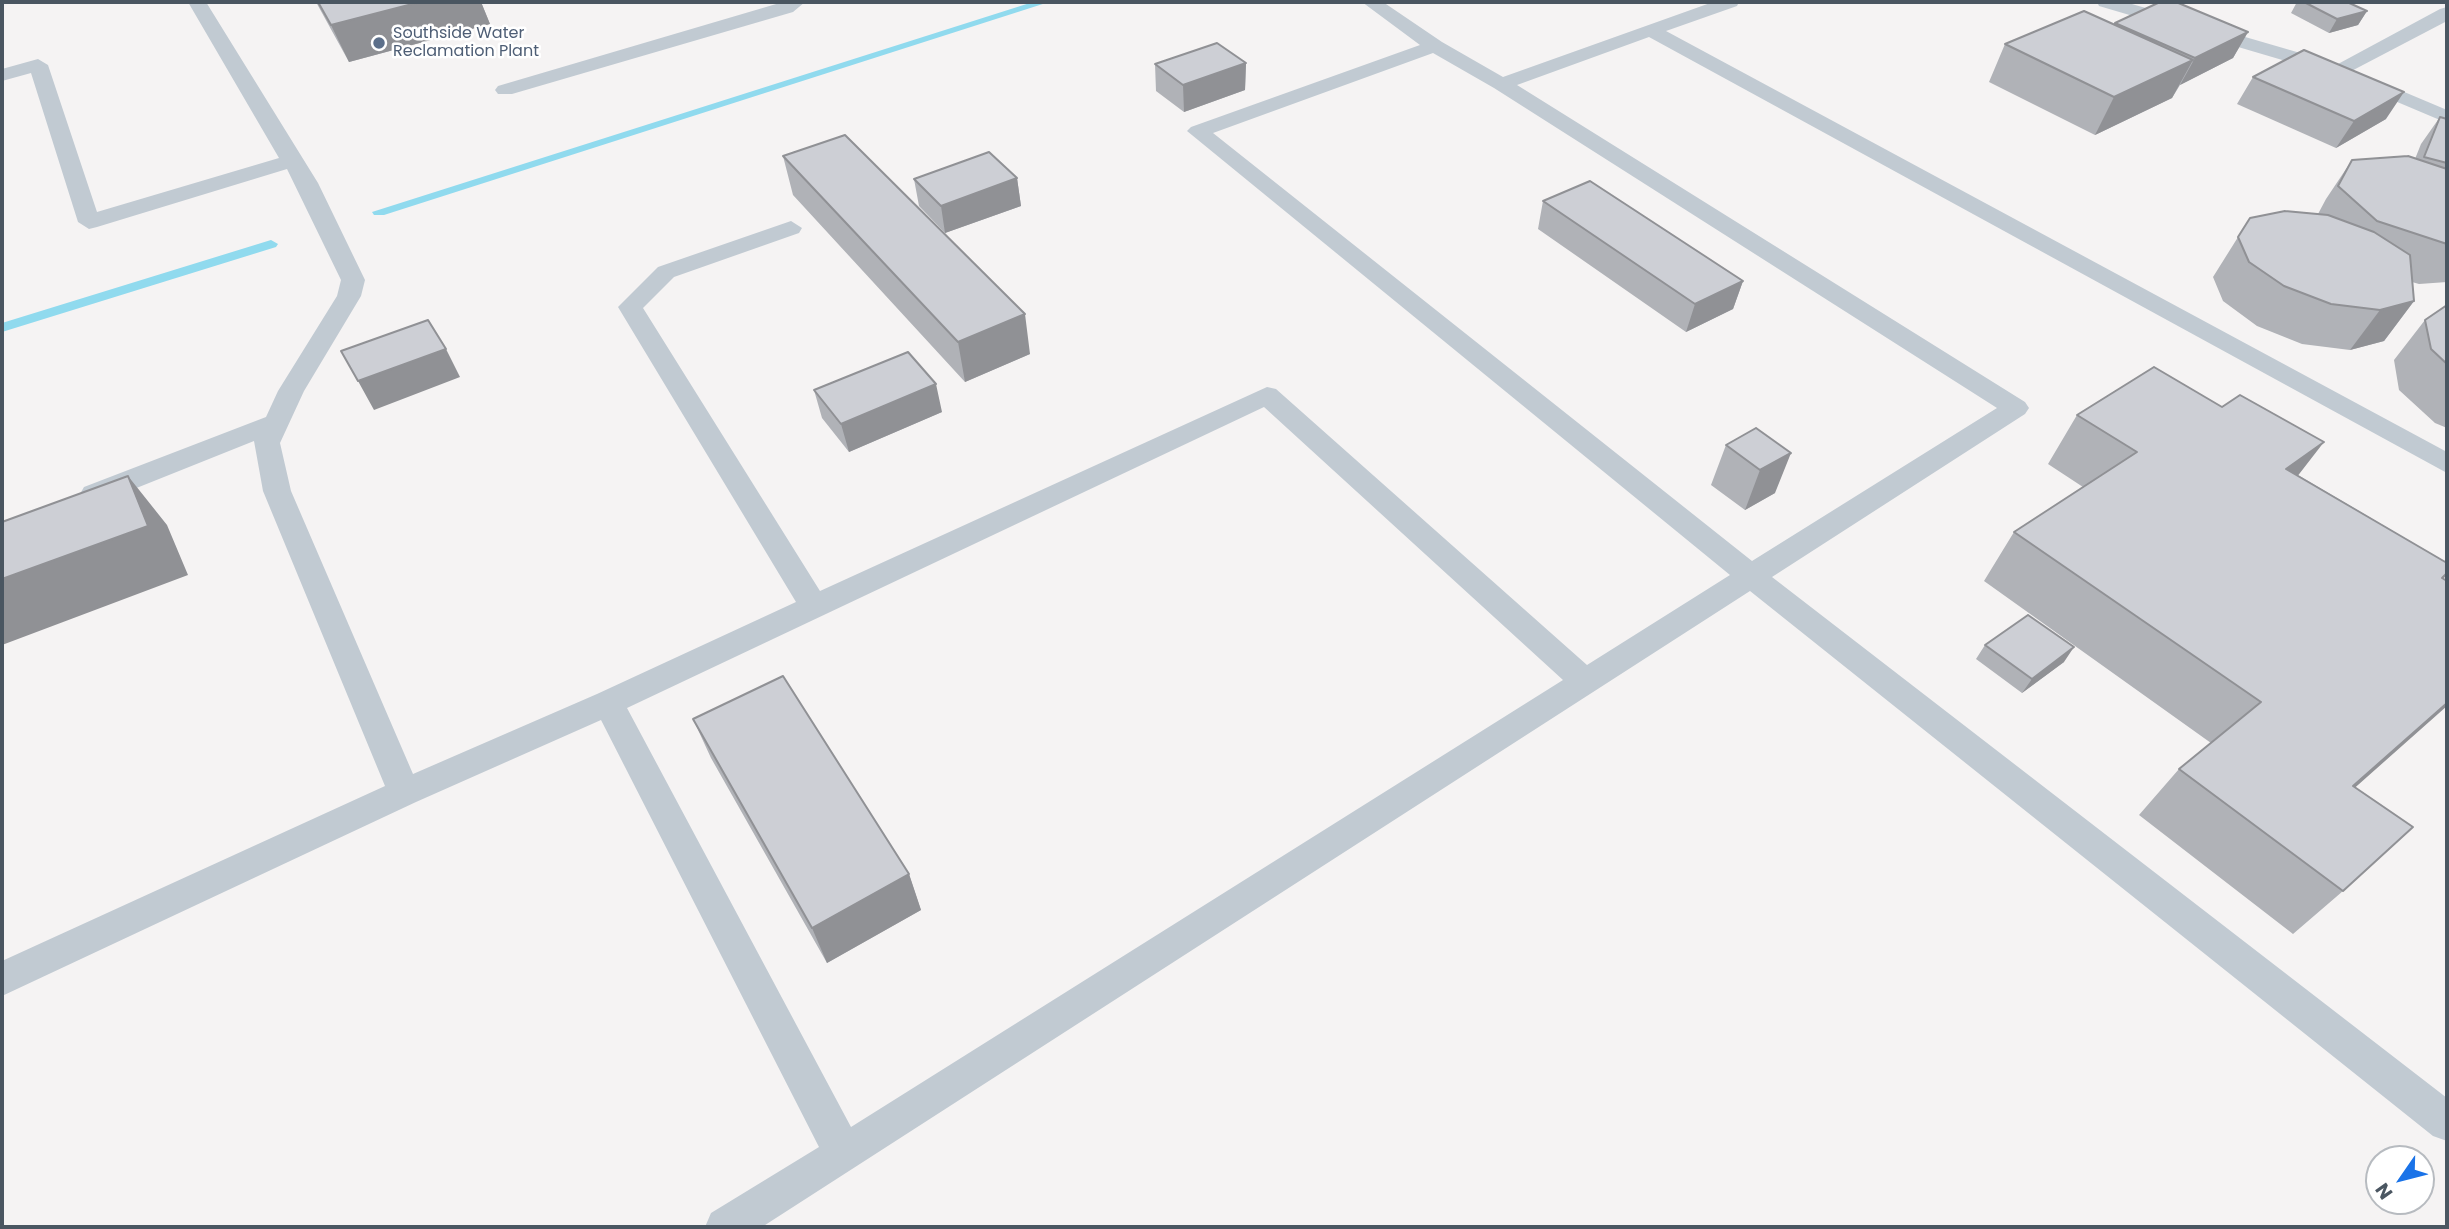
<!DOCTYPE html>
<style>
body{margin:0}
#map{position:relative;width:2449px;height:1229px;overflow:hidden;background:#f5f3f3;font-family:Poppins,sans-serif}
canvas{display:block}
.frame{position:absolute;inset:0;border:4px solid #4a5661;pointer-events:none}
.north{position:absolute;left:2365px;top:1145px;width:70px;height:70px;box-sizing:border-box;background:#fff;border:2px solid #b7bbc0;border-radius:50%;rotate:235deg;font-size:19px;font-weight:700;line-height:28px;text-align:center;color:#4a5661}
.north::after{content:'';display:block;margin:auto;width:24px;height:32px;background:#1a73e8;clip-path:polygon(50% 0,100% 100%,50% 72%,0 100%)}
</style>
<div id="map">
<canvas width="2449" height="1229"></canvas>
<div class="frame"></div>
<div class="north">N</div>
</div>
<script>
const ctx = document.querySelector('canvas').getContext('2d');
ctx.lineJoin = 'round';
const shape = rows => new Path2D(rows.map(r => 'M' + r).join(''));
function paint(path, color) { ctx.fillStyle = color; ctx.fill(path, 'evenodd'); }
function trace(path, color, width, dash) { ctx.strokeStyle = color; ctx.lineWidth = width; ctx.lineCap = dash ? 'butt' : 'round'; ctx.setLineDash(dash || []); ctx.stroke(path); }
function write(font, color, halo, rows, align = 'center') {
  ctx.font = font + ' Poppins,sans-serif'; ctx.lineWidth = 5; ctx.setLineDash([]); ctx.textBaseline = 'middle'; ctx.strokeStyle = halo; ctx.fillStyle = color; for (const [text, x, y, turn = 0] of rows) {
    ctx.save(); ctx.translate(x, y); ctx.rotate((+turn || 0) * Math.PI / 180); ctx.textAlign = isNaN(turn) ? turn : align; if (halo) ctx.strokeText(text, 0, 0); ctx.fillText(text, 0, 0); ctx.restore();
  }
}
const stream = shape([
 [1033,2,1049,2,384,215,374,215,372,212,1033,2],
 [271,240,278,244,276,247,2,332,2,323,271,240]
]);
const lane = shape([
 [188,2,206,2,318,183,365,280,361,296,304,391,280,443,291,491,413,774,597,694,796,602,618,307,658,267,791,221,802,228,799,233,674,277,643,308,820,591,1267,387,1276,389,1587,665,1730,575,1187,131,1191,127,1420,45,1362,2,1383,2,1442,42,1503,77,1713,2,1739,2,1737,6,1666,31,2447,452,2447,473,1649,37,1517,85,2025,402,2029,408,2025,414,1772,577,2447,1098,2447,1141,2433,1136,1750,591,762,1227,705,1227,711,1213,819,1147,601,720,416,802,2,996,2,961,385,786,263,491,254,441,104,501,94,504,84,501,80,494,84,487,266,417,278,391,337,296,341,280,287,169,97,227,89,229,78,222,31,73,2,81,2,69,38,59,48,65,97,212,279,158,188,2],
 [1433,53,1494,88,1997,408,1752,561,1213,133,1433,53],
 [1264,407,1563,680,851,1127,627,708,1264,407],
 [783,2,805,2,793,12,512,94,498,94,495,90,498,86,783,2],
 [2097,2,2125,2,2338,64,2440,9,2447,7,2447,21,2340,77,2099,6,2097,2],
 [2364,75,2447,110,2447,123,2357,85,2354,81,2364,75]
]);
const wall = shape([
 [316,2,481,2,490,24,349,62],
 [2297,2,2347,2,2367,11,2358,25,2329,33,2291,13],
 [2115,23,2248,32,2233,58,2180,85,2172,98,2095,135,1989,82,2005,44,2114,24],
 [1246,63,1245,90,1184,112,1156,91,1155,64],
 [2253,77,2386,119,2336,148,2237,104],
 [2440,117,2447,119,2447,282,2419,284,2412,282,2414,301,2384,341,2350,350,2302,344,2257,326,2223,301,2213,277,2250,218,2318,214,2326,199,2352,160,2415,159,2421,144],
 [783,156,1030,354,965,382,793,195],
 [1017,178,1021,206,945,233,919,206,914,179],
 [1543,201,1743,281,1733,309,1686,332,1538,229],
 [2447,305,2447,428,2435,423,2399,390,2394,360,2425,320],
 [814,390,942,412,849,452,822,418],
 [2077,415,2298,475,2447,563,2447,575,2443,579,2355,788,2343,891,2293,934,2139,815,2179,769,2211,743,1984,581,2014,532,2083,487,2048,464],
 [1756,428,1775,493,1745,510,1711,485,1726,445],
 [1985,645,2064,662,2022,693,1976,659],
 [693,719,909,874,921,910,827,963,711,758]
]);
const shadedWall = shape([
 [420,2,481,2,490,24,349,62,331,25],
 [2367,11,2358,25,2329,33,2337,19],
 [2248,32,2233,58,2180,85,2195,58],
 [2193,60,2172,98,2095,135,2114,97],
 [1246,63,1245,90,1184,112,1183,85],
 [2404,92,2386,119,2336,148,2354,121],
 [1017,178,1021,206,945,233,941,206],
 [1743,281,1733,309,1686,332,1695,304],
 [2414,301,2384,341,2350,350,2380,310],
 [1025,314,1030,354,965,382,958,342],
 [446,349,460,377,374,410,358,381],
 [936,384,942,412,849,452,841,424],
 [2324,442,2286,491,2286,469],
 [1791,453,1775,493,1745,510,1760,470],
 [128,476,167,525,188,575,2,645,2,579],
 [2074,647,2064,662,2022,693,2032,679],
 [2447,703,2447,706,2305,832,2353,786],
 [909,874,921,910,827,963,812,928]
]);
const building = shape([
 [318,2,420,2,331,25,318,2],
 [2160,2,2176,2,2248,32,2195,58,2115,23,2160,2],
 [2304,2,2347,2,2367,11,2337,19,2304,2],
 [2084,11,2193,60,2114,97,2005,44,2084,11],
 [1217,43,1246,63,1183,85,1155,64,1217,43],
 [2304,50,2404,92,2354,121,2253,77,2304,50],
 [2440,117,2447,119,2447,163,2424,157,2440,117],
 [845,135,1025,314,958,342,783,156,845,135],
 [989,152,1017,178,941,206,914,179,989,152],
 [2408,156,2447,169,2447,244,2377,221,2338,186,2352,160,2408,156],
 [1590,181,1743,281,1695,304,1543,201,1590,181],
 [2285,211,2328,215,2374,232,2410,255,2414,301,2380,310,2331,304,2284,286,2249,262,2238,237,2250,218,2285,211],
 [2447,305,2447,364,2431,349,2425,320,2447,305],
 [428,320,446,349,358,381,341,351,428,320],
 [908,352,936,384,841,424,814,390,908,352],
 [2154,367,2222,407,2240,395,2324,442,2286,469,2447,563,2447,573,2442,578,2447,581,2447,703,2353,786,2413,827,2343,891,2179,769,2261,702,2014,532,2137,452,2077,415,2154,367],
 [1756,428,1791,453,1760,470,1726,445,1756,428],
 [128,476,148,526,2,579,2,522,128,476],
 [2028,615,2074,647,2032,679,1985,645,2028,615],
 [783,676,909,874,812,928,693,719,783,676]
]);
const markers = [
 [379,43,7,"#5c6f8a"]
];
const farServicenames = [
 ["Southside Water",393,34],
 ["Reclamation Plant",393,52]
];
paint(stream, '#90daee');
paint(lane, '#c1cad2');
paint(wall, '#b0b2b7');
paint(shadedWall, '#909195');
paint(building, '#cdcfd5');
trace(building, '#909195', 2);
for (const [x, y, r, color] of markers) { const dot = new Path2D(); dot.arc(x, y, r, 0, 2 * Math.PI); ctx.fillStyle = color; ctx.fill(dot); trace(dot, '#fff', 2.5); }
write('16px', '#4e5e75', '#fff', farServicenames, 'left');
</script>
